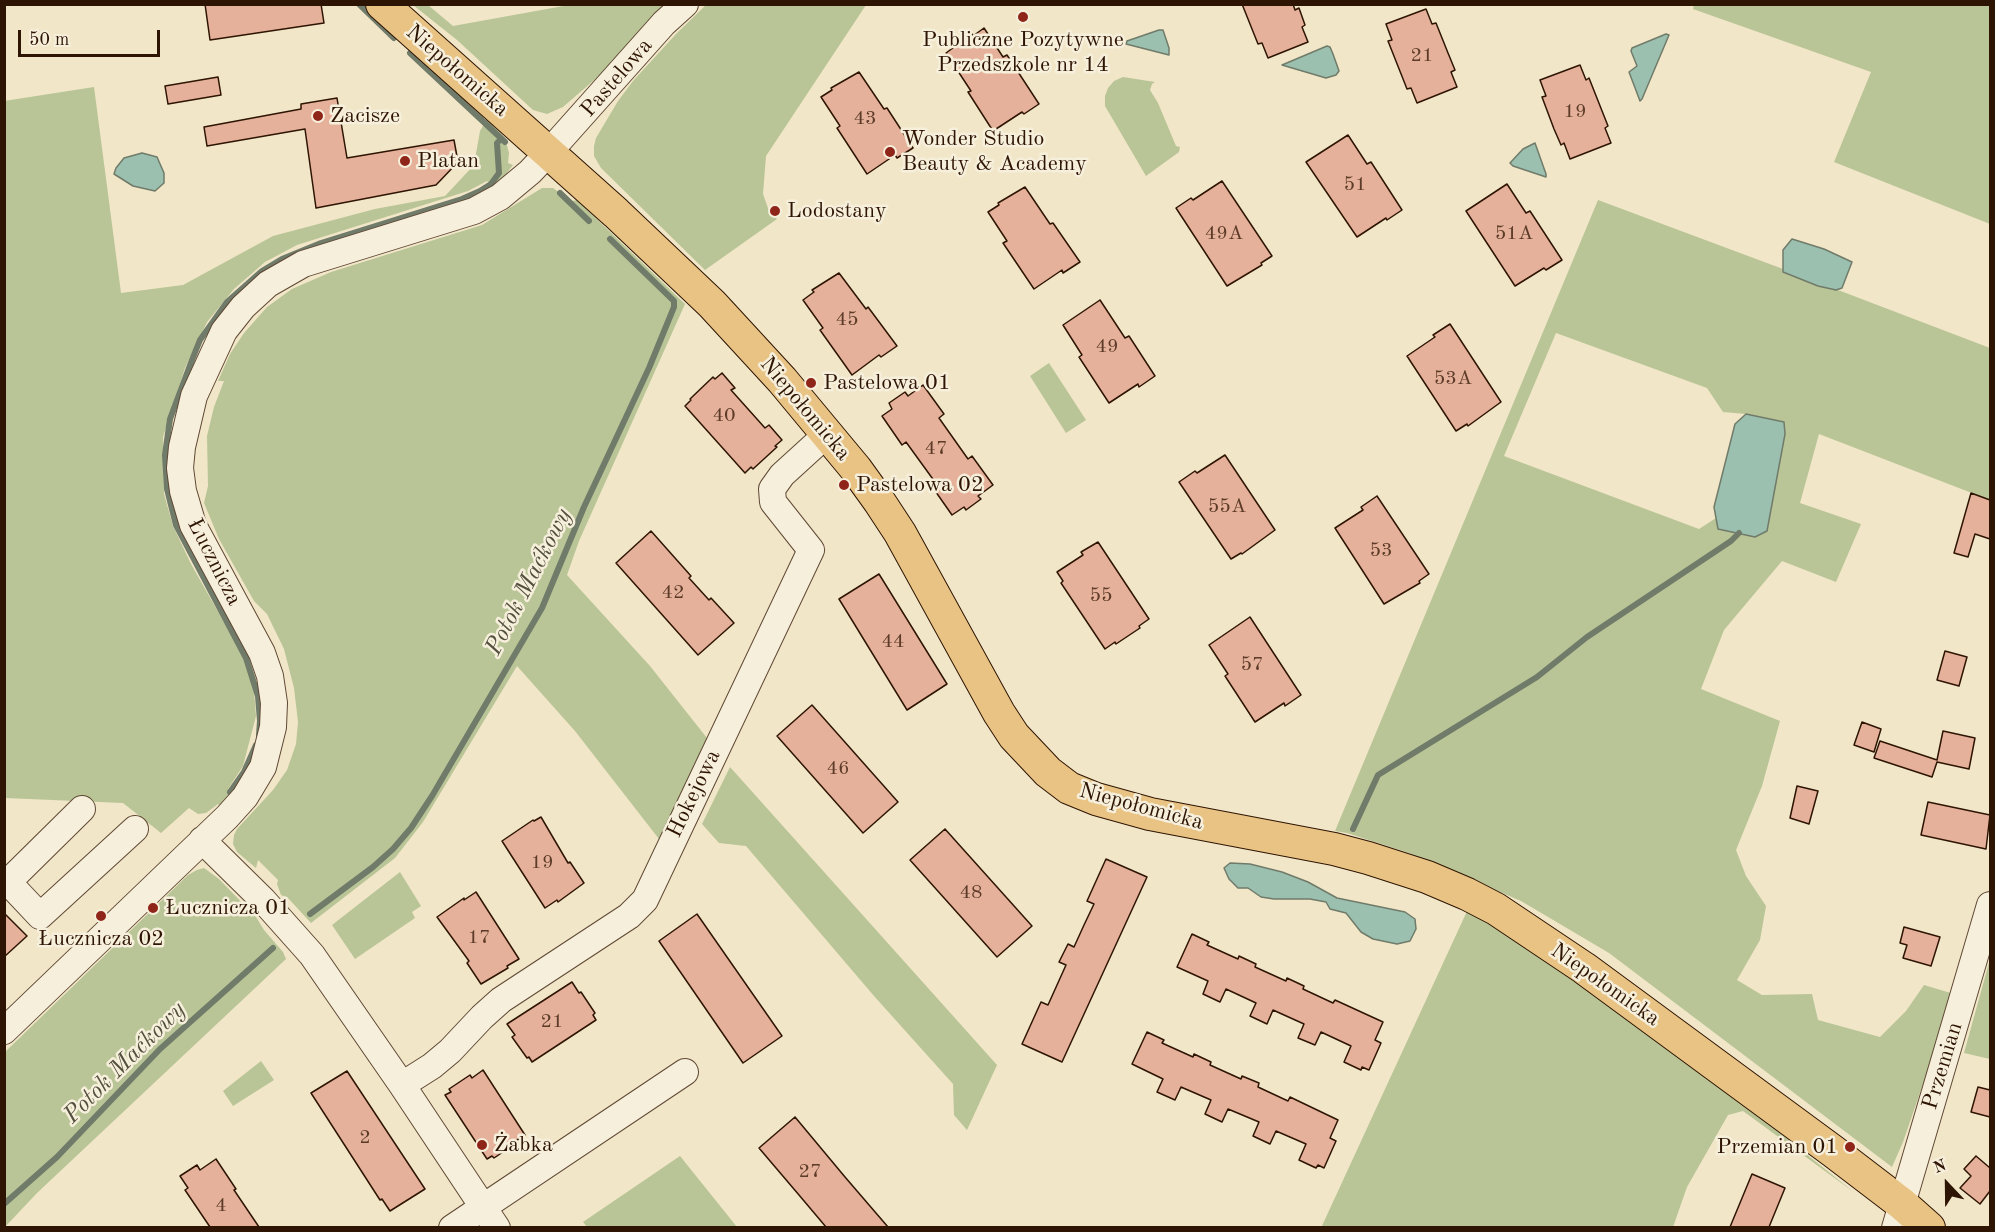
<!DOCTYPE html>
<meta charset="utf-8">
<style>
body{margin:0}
#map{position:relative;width:1995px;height:1232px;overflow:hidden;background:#f1e6c8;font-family:"Old Standard TT",serif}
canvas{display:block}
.frame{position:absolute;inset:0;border:6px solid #2e1402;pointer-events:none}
.north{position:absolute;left:1917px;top:1154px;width:60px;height:60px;-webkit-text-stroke:4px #f6efdb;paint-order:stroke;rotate:338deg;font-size:16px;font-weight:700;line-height:24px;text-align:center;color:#2e1402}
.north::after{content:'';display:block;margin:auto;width:21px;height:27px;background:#2e1402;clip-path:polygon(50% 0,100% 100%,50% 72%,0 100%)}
.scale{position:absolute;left:18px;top:30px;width:142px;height:27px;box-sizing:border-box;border:3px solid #2e1402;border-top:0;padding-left:8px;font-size:18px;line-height:21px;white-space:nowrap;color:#2e1402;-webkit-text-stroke:4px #f6efdb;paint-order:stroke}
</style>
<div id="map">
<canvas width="1995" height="1232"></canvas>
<div class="frame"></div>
<div class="north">N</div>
<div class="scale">50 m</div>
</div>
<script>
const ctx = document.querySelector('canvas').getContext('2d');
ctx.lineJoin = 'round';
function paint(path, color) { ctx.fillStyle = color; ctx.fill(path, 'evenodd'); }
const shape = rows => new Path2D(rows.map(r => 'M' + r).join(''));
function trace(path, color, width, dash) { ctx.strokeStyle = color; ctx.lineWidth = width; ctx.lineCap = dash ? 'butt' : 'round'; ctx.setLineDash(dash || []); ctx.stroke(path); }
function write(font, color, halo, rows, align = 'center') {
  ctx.font = font + ' "Old Standard TT",serif'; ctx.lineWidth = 5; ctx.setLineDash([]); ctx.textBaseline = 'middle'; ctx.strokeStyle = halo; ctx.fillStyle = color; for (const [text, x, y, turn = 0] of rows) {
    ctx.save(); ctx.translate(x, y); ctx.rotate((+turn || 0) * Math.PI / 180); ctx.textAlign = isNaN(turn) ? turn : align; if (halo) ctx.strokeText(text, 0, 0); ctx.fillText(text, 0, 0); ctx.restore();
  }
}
const green = shape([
 [707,4,866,5,766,156,763,194,769,211,777,219,705,270,601,168,594,156,594,146,596,138,618,101,633,81,676,34],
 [413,5,428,5,453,26,569,5,664,5,600,75,563,107,547,114,533,110,457,40],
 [1694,5,1990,5,1990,224,1834,162,1871,72,1693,9],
 [1123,77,1155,82,1152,84,1150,90,1158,103,1176,146,1180,147,1179,152,1146,176,1105,106,1105,96,1108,88,1114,81],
 [94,87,121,293,183,285,273,236,375,209,445,196,474,165,480,131,487,119,505,138,509,153,508,163,513,165,500,182,493,187,487,181,468,191,297,245,265,262,234,289,207,322,185,368,163,437,164,494,173,526,191,564,238,647,250,674,254,691,256,716,243,766,228,789,233,794,221,807,218,804,206,813,198,814,189,808,161,833,123,803,5,798,4,101],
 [542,188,553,188,572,201,577,200,685,304,579,541,567,575,650,666,707,738,659,839,575,731,517,666,423,822,395,858,311,923,288,898,281,895,277,884,278,880,258,860,256,868,237,852,233,844,234,835,237,829,273,790,287,770,296,744,298,722,294,688,284,649,267,614,254,601,219,539,204,503,208,486,207,436,214,407,224,381,218,381,230,354,244,333,267,307,292,289,331,272,482,225],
 [1598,200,1783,269,1783,272,1818,286,1838,290,1990,348,1990,500,1819,434,1800,503,1861,524,1836,582,1782,561,1724,630,1701,689,1780,721,1762,786,1736,850,1746,876,1766,906,1760,940,1737,980,1762,995,1812,994,1818,1020,1880,1037,1906,1011,1924,985,1954,994,1903,1142,1892,1167,1609,953,1521,901,1409,853,1347,833,1335,831],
 [1556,333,1707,388,1723,412,1746,414,1784,422,1785,435,1767,531,1755,537,1719,529,1716,518,1699,529,1504,456],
 [1049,363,1086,420,1066,433,1030,376],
 [730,767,997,1065,967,1130,954,1115,953,1084,874,996,746,846,719,843,702,824],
 [204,868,219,879,256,917,264,930,283,952,286,959,37,1193,5,1227,5,1052,188,875,197,870],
 [400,872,421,906,412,912,415,918,355,959,332,925],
 [1468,909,1593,993,1716,1082,1855,1193,1743,1111,1728,1115,1687,1187,1673,1227,1321,1228],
 [1990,959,1990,1059,1964,1053],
 [261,1061,274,1080,233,1106,223,1091],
 [680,1156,737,1227,587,1227,583,1222]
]);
const water = shape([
 [1159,30,1163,30,1169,48,1169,55,1126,44,1127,41,1159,30],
 [1666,34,1669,35,1642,99,1640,101,1629,72,1637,66,1631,51,1632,48,1666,34],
 [1327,46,1330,47,1333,54,1339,71,1336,75,1326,78,1282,65,1327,46],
 [1535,143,1546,174,1546,177,1513,166,1510,163,1523,149,1535,143],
 [142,153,157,157,164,173,164,183,155,191,133,186,114,174,116,168,124,158,142,153],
 [1792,239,1824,249,1852,262,1842,288,1836,290,1818,286,1783,272,1783,250,1792,239],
 [1746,414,1784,422,1785,434,1767,531,1755,537,1718,529,1714,507,1735,424,1746,414],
 [1230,863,1250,864,1282,872,1308,882,1337,898,1405,912,1415,919,1416,929,1410,941,1397,944,1373,939,1361,932,1346,913,1330,909,1326,902,1310,899,1274,899,1261,897,1248,888,1238,888,1229,879,1224,868,1230,863]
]);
const stream = shape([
 [359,4,394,38],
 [410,53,505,142],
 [560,193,589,221],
 [259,735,260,721,258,696,246,658,176,525,167,489,165,455,170,419,192,360,200,340,227,302,262,271,282,259,321,243,462,199,480,191,491,184,499,173,497,143,501,139],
 [230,792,244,772,256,745],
 [1353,829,1378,775,1537,677,1587,637,1731,541,1739,533],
 [310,914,373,867,393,849,411,828,432,796,542,608,584,507,649,368,674,307,674,301,610,239],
 [4,1204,57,1157,160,1049,273,948]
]);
const building = shape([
 [205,4,321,4,324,23,210,40,205,4],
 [1242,4,1293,4,1295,10,1299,8,1305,25,1302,27,1308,42,1268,58,1262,43,1258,44,1242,4],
 [1426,9,1432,24,1436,23,1448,53,1455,70,1451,72,1457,87,1417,103,1411,88,1407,89,1388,41,1392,40,1386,24,1426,9],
 [984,28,1003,57,1007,55,1039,104,1024,114,1022,112,993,131,968,92,971,91,946,53,972,34,973,36,984,28],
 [1580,65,1586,80,1589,78,1608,126,1605,128,1611,143,1570,159,1564,143,1561,145,1554,129,1542,97,1546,96,1540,80,1580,65],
 [859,72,884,109,887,108,913,148,897,158,895,155,867,174,837,128,840,126,821,97,832,90,831,88,859,72],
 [218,77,221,95,168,104,165,86,218,77],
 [337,98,347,158,454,140,458,162,436,185,316,208,305,129,207,146,204,127,301,109,301,104,337,98],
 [1348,135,1367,164,1371,162,1402,210,1387,220,1386,218,1357,237,1306,162,1348,135],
 [1222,181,1272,256,1261,263,1262,265,1227,286,1176,208,1191,198,1193,200,1222,181],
 [1507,184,1526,213,1530,211,1562,260,1546,270,1544,268,1515,286,1466,211,1507,184],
 [1025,187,1050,224,1053,223,1080,262,1063,273,1062,270,1034,289,1003,243,1007,241,988,212,999,205,998,203,1025,187],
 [839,273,866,309,868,307,897,346,881,357,879,355,852,375,820,330,823,328,803,300,814,292,812,290,839,273],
 [1100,300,1125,338,1129,336,1155,376,1139,387,1138,384,1109,403,1079,357,1082,355,1063,325,1100,300],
 [1450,324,1501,402,1468,426,1467,424,1456,431,1407,356,1435,337,1433,335,1450,324],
 [722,373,735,388,731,390,765,428,769,425,782,440,775,446,777,447,753,469,751,467,745,473,685,406,691,400,690,399,713,377,715,379,722,373],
 [923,385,944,414,939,418,968,459,972,456,993,485,978,496,981,499,966,510,964,507,952,515,931,485,935,482,906,442,902,445,882,416,892,409,889,403,905,392,908,396,923,385],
 [1225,455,1275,530,1242,554,1241,553,1231,559,1179,482,1195,471,1197,473,1225,455],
 [1971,493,1990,500,1990,539,1975,534,1968,557,1954,553,1971,493],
 [1377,496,1429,574,1419,581,1420,583,1384,604,1335,528,1363,510,1361,507,1377,496],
 [651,531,691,576,689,578,709,600,711,598,734,623,698,655,616,563,651,531],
 [1098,542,1149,619,1139,626,1140,628,1116,644,1115,642,1105,649,1061,583,1063,581,1057,572,1083,555,1081,552,1098,542],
 [879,574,947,684,907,710,839,599,879,574],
 [1250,617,1301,695,1285,706,1284,703,1255,722,1225,676,1228,674,1209,645,1250,617],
 [1945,651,1967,657,1959,686,1937,680,1945,651],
 [812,705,898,802,863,833,777,736,812,705],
 [1862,722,1881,729,1874,752,1854,745,1862,722],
 [1943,731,1975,738,1969,769,1937,762,1932,777,1874,758,1880,741,1937,760,1943,731],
 [1797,786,1818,791,1809,824,1790,818,1797,786],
 [1928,802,1990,815,1986,849,1921,835,1928,802],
 [541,817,568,863,570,862,584,883,558,902,557,900,545,908,502,841,533,820,534,821,541,817],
 [945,829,1032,926,997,957,910,860,945,829],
 [1106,859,1147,877,1062,1062,1022,1044,1041,1002,1048,1005,1066,965,1059,962,1068,944,1074,947,1084,925,1094,904,1087,901,1106,859],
 [476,892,519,959,507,966,508,968,481,984,467,963,469,961,437,917,464,898,464,900,476,892],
 [4,913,27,936,4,957,4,913],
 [697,914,782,1036,743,1063,659,941,697,914],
 [1904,927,1940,937,1931,966,1903,958,1907,945,1900,943,1904,927],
 [1192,934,1209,942,1207,945,1238,959,1239,956,1256,964,1255,967,1286,981,1287,978,1304,986,1303,989,1333,1003,1335,1000,1383,1022,1375,1040,1381,1043,1369,1070,1362,1067,1361,1070,1344,1062,1351,1046,1321,1032,1315,1045,1298,1038,1304,1024,1273,1010,1267,1024,1250,1016,1256,1003,1226,989,1220,1002,1203,994,1208,981,1177,967,1192,934],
 [572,982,579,993,581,992,595,1013,593,1015,596,1020,532,1062,529,1057,527,1058,512,1037,515,1035,507,1024,572,982],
 [1147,1032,1164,1040,1162,1043,1193,1057,1194,1054,1211,1062,1210,1065,1241,1079,1242,1076,1259,1083,1258,1087,1288,1101,1290,1097,1338,1120,1330,1138,1336,1141,1324,1168,1318,1165,1316,1168,1299,1160,1306,1144,1276,1131,1270,1144,1253,1136,1259,1122,1228,1109,1222,1122,1205,1114,1211,1100,1181,1087,1175,1100,1157,1092,1163,1079,1132,1064,1147,1032],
 [483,1070,525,1135,514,1142,515,1144,494,1158,492,1156,487,1159,445,1095,451,1092,449,1089,470,1075,472,1078,483,1070],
 [347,1071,425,1189,390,1211,382,1199,380,1200,311,1093,347,1071],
 [1978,1087,1990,1090,1990,1117,1971,1112,1978,1087],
 [795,1117,845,1177,888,1227,826,1227,799,1195,759,1148,795,1117],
 [1976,1156,1990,1168,1990,1191,1980,1204,1960,1188,1971,1176,1964,1169,1976,1156],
 [216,1159,236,1189,234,1190,259,1227,210,1227,185,1190,188,1188,180,1176,197,1165,200,1170,216,1159],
 [1752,1174,1785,1188,1769,1227,1730,1227,1752,1174]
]);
const minor = shape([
 [202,840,263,900,312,955,402,1085,497,1228],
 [4,881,8,882,40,916,135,829],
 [8,882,82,809],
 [4,1031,227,817,245,797,263,767,273,727,274,703,270,676,262,653,193,525,183,491,180,468,182,447,194,396,224,331,243,307,268,284,303,264,474,211,500,197,530,172,549,152,664,23,685,4],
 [402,1085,432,1066,450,1051,482,1017,501,1000,629,916,645,900,811,550,773,502,772,489,782,475,827,434],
 [452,1228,685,1072],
 [1895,1228,1990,905]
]);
const major = shape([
 [382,4,616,213,712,304,782,380,856,469,879,501,900,533,999,713,1014,736,1048,772,1069,788,1096,799,1150,814,1334,849,1368,858,1427,877,1467,894,1496,909,1584,968,1834,1152,1902,1204,1929,1228]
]);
const markers = [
 [1023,17,6,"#8f2418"],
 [318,116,6,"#8f2418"],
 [890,152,6,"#8f2418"],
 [405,161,6,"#8f2418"],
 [775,211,6,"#8f2418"],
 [811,383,6,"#8f2418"],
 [844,485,6,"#8f2418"],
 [153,908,6,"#8f2418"],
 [101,916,6,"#8f2418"],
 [482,1145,6,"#8f2418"],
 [1850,1147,6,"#8f2418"]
];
const numberNames = [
 ["21",1422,56],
 ["19",1575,112],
 ["43",865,119],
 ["51",1355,185],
 ["49A",1224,234],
 ["51A",1514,234],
 ["45",847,320],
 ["49",1107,347],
 ["53A",1453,379],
 ["40",724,416],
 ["47",936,449],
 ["55A",1227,507],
 ["53",1381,551],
 ["42",673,593],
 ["55",1101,596],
 ["44",893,642],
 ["57",1252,665],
 ["46",838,769],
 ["19",542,863],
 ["48",971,893],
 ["17",479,938],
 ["21",552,1022],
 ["2",365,1138],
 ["27",810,1172],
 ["4",221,1206]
];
const poiNames = [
 ["Publiczne Pozytywne",1023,40,"center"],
 ["Przedszkole nr 14",1023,65,"center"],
 ["Zacisze",330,116],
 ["Wonder Studio",902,139],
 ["Beauty & Academy",902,164],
 ["Platan",417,161],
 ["Lodostany",787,211],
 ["Pastelowa 01",823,383],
 ["Pastelowa 02",856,485],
 ["Łucznicza 01",165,908],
 ["Łucznicza 02",101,939,"center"],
 ["Żabka",494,1145],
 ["Przemian 01",1838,1147,"right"]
];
const streetNames = [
 ["Niepołomicka",457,71,41],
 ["Pastelowa",617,78,-49],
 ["Niepołomicka",805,409,50],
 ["Łucznicza",214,562,63],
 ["Hokejowa",694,794,-64],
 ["Niepołomicka",1141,807,15],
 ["Niepołomicka",1605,985,35],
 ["Przemian",1943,1066,-73]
];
const waterNames = [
 ["Potok Maćkowy",529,582,-63],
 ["Potok Maćkowy",125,1063,-45]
];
paint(green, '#b9c596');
paint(water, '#9cc0af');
trace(water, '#707b6a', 1.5);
trace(stream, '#707b6a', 6);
paint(building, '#e5b19a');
trace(building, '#2e1402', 1.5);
trace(minor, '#5f4834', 28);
trace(major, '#2e1402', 34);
trace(minor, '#f6efdb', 26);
trace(major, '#e8c384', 32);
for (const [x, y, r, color] of markers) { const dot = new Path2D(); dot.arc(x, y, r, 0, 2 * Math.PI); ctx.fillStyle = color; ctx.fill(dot); trace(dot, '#f6efdb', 2); }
write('20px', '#5c3b28', null, numberNames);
write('22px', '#2e1402', '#f6efdb', poiNames, 'left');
write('22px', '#2e1402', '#f6efdb', streetNames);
write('italic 24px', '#54503f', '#f6efdb', waterNames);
</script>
